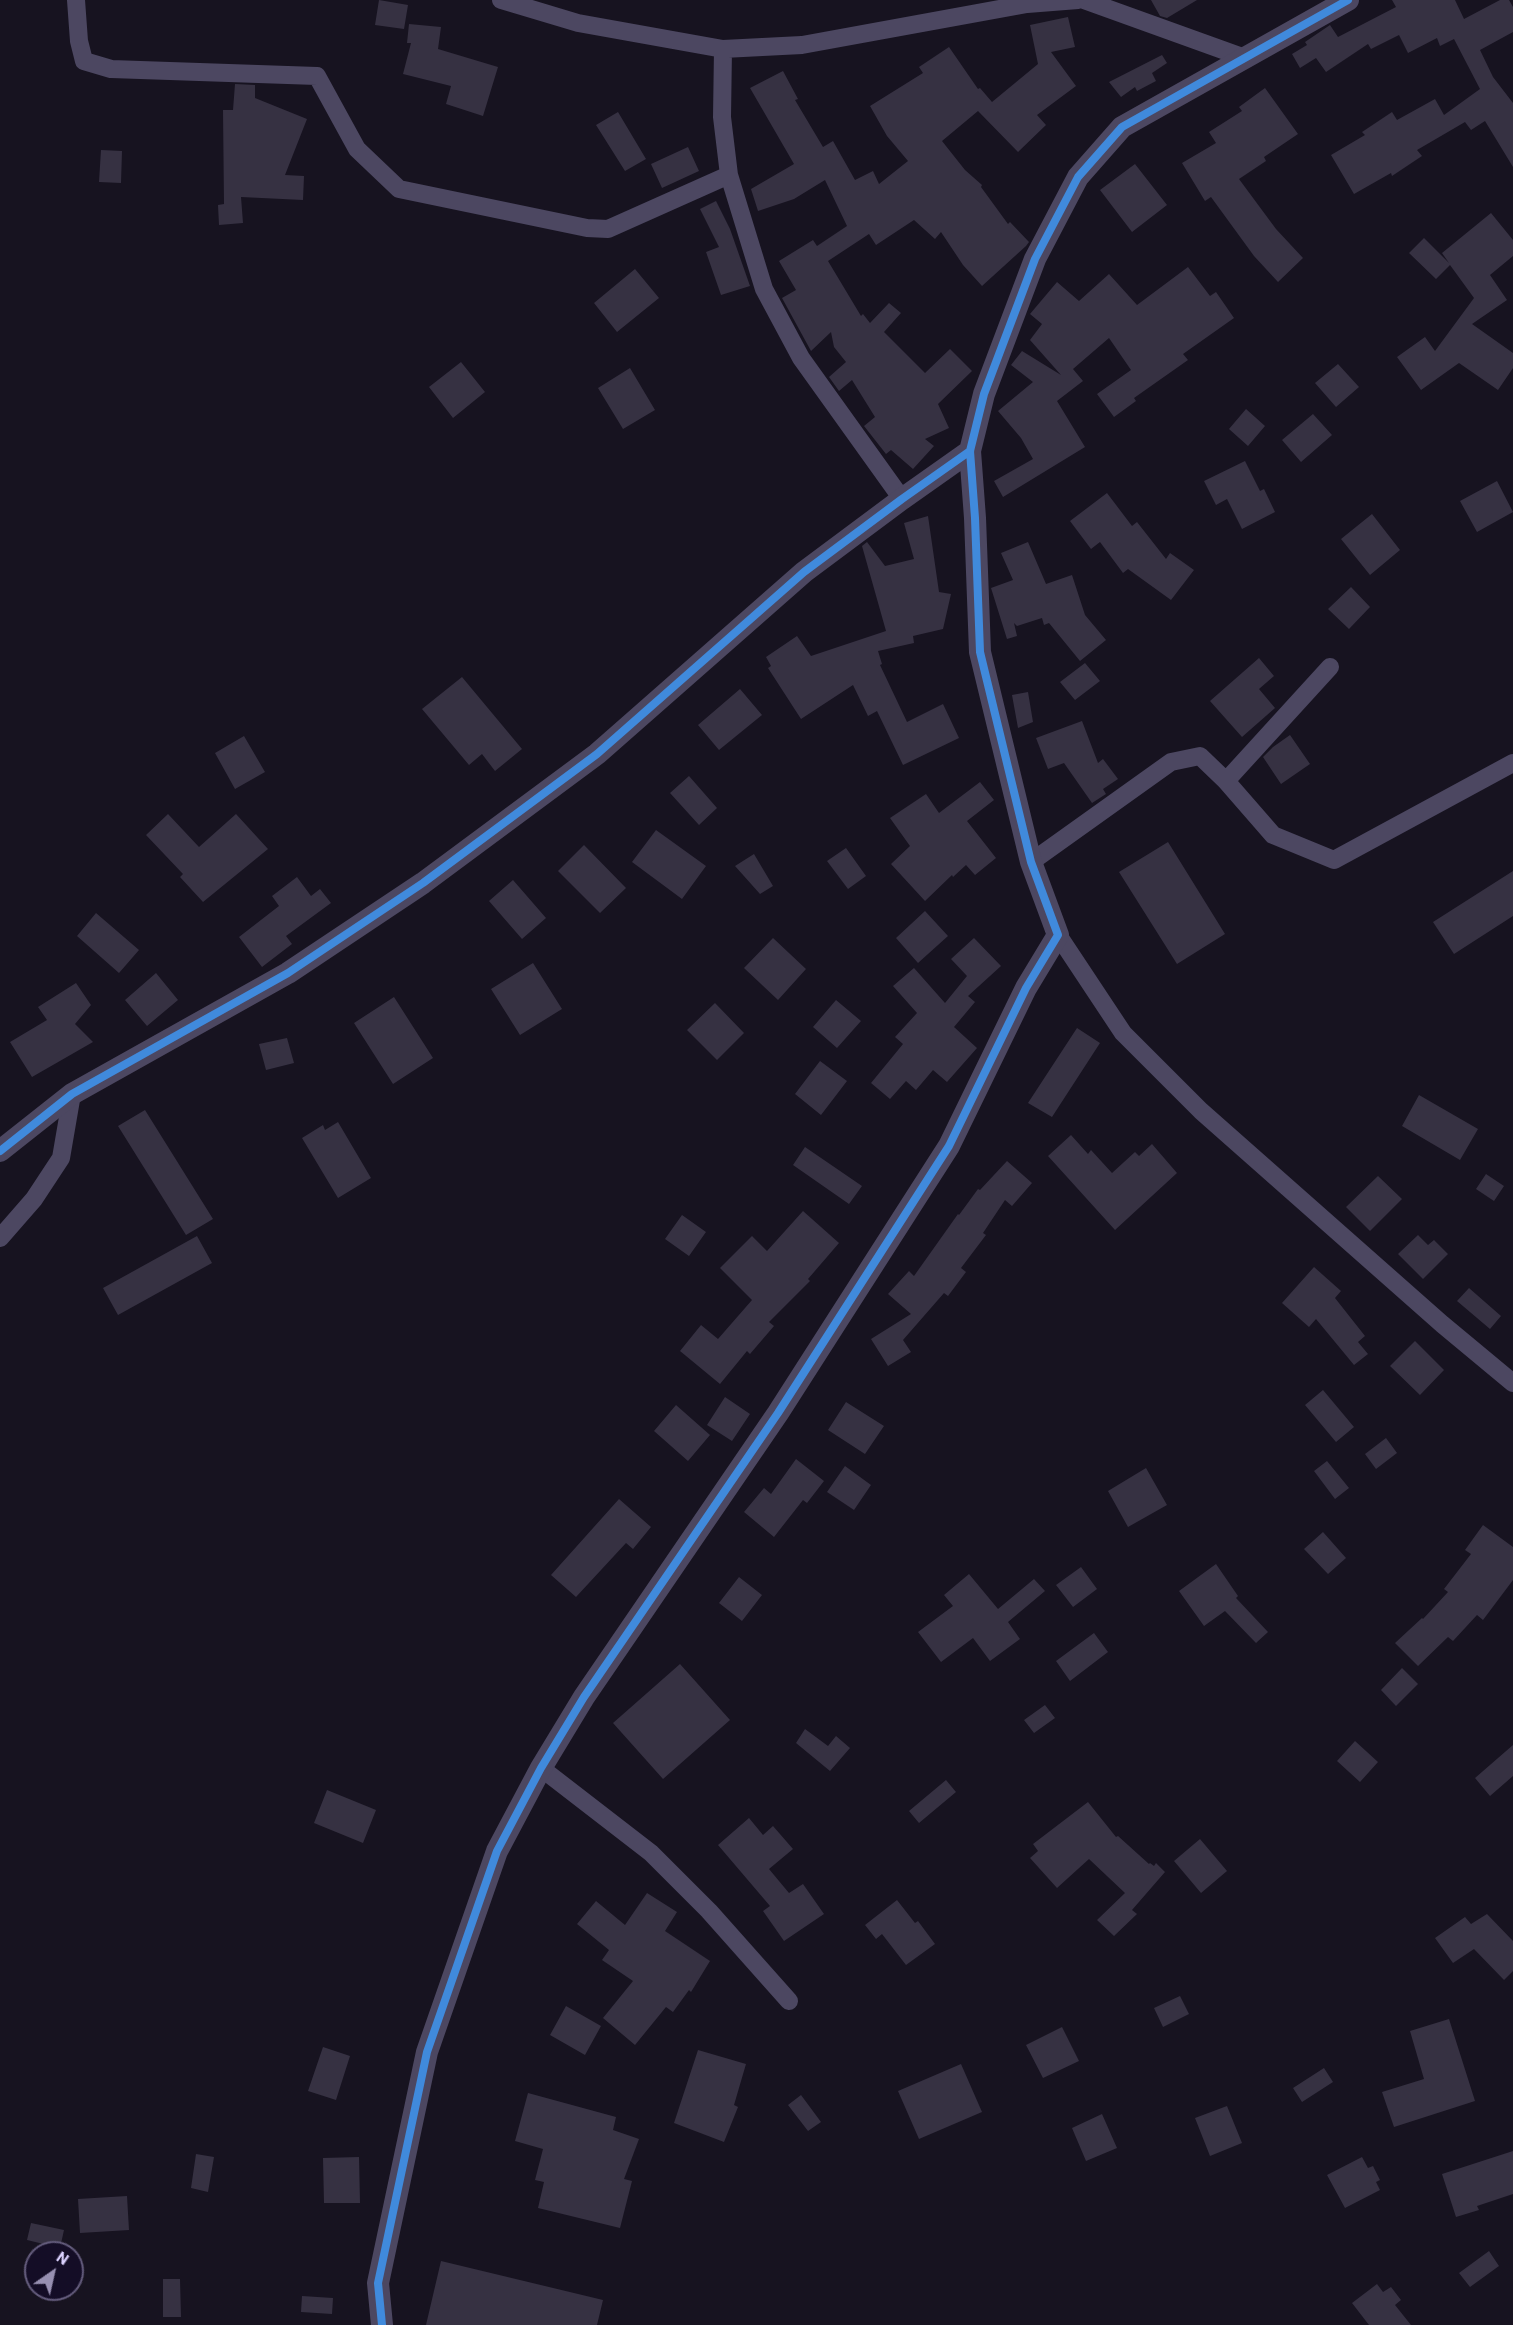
<!DOCTYPE html>
<style>
body{margin:0}
#map{position:relative;width:1513px;height:2325px;overflow:hidden;background:#171320;font-family:Barlow,sans-serif}
canvas{display:block}
.north{position:absolute;left:24px;top:2241px;width:60px;height:60px;box-sizing:border-box;background:#140d26;border:2px solid #645c7d;border-radius:50%;rotate:34deg;font-size:16px;font-weight:700;line-height:24px;text-align:center;color:#dcd2ff}
.north::after{content:'';display:block;margin:auto;width:21px;height:27px;background:#978fb1;clip-path:polygon(50% 0,100% 100%,50% 72%,0 100%)}
</style>
<div id="map">
<canvas width="1513" height="2325"></canvas>
<div class="north">N</div>
</div>
<script>
const ctx = document.querySelector('canvas').getContext('2d');
ctx.lineJoin = 'round';
function paint(path, color) { ctx.fillStyle = color; ctx.fill(path, 'evenodd'); }
const shape = rows => new Path2D(rows.map(r => 'M' + r).join(''));
function trace(path, color, width, dash) { ctx.strokeStyle = color; ctx.lineWidth = width; ctx.lineCap = dash ? 'butt' : 'round'; ctx.setLineDash(dash || []); ctx.stroke(path); }
const building = shape([
 [379,0,408,5,404,29,375,25],
 [1151,0,1197,0,1167,18,1160,16],
 [1392,0,1455,0,1464,19,1500,0,1509,0,1513,7,1513,32,1480,50,1493,77,1513,103,1513,167,1485,121,1471,130,1465,122,1417,150,1422,156,1392,176,1391,173,1354,194,1331,155,1365,135,1362,132,1392,112,1397,120,1435,99,1444,115,1480,89,1454,39,1440,46,1437,38,1408,53,1399,35,1371,49,1368,44,1326,72,1316,58,1300,68,1292,54,1307,45,1305,42,1330,25,1338,37,1396,7],
 [1068,17,1075,47,1051,52,1076,86,1037,115,1046,125,1018,152,978,111,942,141,965,170,982,185,981,187,1008,224,1010,222,1029,242,1026,246,982,286,963,265,941,232,935,239,914,220,876,245,869,234,828,261,861,316,863,314,870,323,889,303,901,313,884,332,925,373,950,349,972,371,938,404,949,428,925,439,934,446,913,469,891,450,886,454,864,426,875,417,852,380,839,391,829,377,846,362,834,347,831,332,811,351,782,298,796,290,779,261,813,240,817,246,847,226,825,180,794,199,758,211,751,189,794,164,750,88,783,71,798,99,795,100,823,147,833,141,855,180,873,171,879,184,908,161,887,136,870,106,923,73,919,67,949,47,978,89,980,88,992,102,1038,64,1030,25],
 [409,24,441,27,438,49,498,67,483,116,446,104,451,86,403,74,411,43,407,43],
 [1162,55,1167,63,1152,73,1156,81,1137,91,1135,87,1121,97,1109,82],
 [235,84,255,85,255,98,307,119,285,175,304,176,303,200,241,197,243,223,219,225,218,205,224,204,223,110,233,110],
 [1265,88,1298,134,1264,157,1266,161,1239,179,1276,229,1303,258,1278,282,1254,256,1211,197,1205,201,1182,163,1216,143,1209,132,1242,111,1239,107],
 [618,112,646,159,625,171,596,125],
 [688,147,699,171,662,188,651,164],
 [101,150,122,151,121,183,99,182],
 [1135,164,1167,205,1132,232,1100,190],
 [716,201,730,229,750,286,721,295,706,252,719,247,700,209],
 [1491,213,1513,240,1513,256,1490,275,1507,300,1472,324,1513,353,1513,368,1498,390,1459,363,1421,390,1397,357,1425,337,1435,351,1474,298,1450,265,1436,279,1409,253,1424,238,1449,263,1442,253],
 [1188,267,1210,296,1216,292,1234,318,1183,354,1188,360,1134,398,1136,401,1114,417,1097,394,1131,370,1109,338,1073,369,1083,381,1057,401,1085,447,1003,497,994,481,1033,459,1021,438,998,411,1033,382,1011,365,1022,351,1061,375,1030,340,1042,324,1030,314,1057,282,1079,301,1109,274,1137,305],
 [635,269,659,298,617,332,594,303],
 [461,362,485,392,453,418,429,387],
 [1338,364,1359,387,1336,407,1315,383],
 [630,368,655,410,623,429,598,388],
 [1246,409,1265,426,1248,446,1229,429],
 [1313,414,1332,435,1301,462,1282,440],
 [1245,461,1260,491,1264,489,1275,512,1242,529,1227,499,1216,505,1204,481],
 [1497,481,1513,512,1477,532,1460,501],
 [1107,493,1132,526,1137,522,1166,559,1170,553,1194,570,1171,600,1128,569,1123,573,1100,542,1091,549,1070,521],
 [1372,514,1400,550,1370,575,1341,539],
 [928,516,939,592,951,594,943,629,913,636,914,643,878,651,882,664,880,665,907,722,943,704,959,738,903,765,877,711,868,716,853,685,801,719,768,668,771,666,766,657,797,636,811,656,886,631,862,546,867,542,885,566,914,559,904,523],
 [1028,542,1046,584,1072,575,1085,615,1106,640,1080,661,1049,623,1044,625,1042,618,1017,626,1014,623,1017,636,1007,639,991,588,1013,580,1001,553],
 [1351,587,1370,607,1349,629,1328,609],
 [1259,658,1274,676,1259,689,1275,708,1242,737,1210,701],
 [1085,663,1100,681,1075,700,1060,682],
 [462,677,522,749,495,771,482,754,469,765,422,709],
 [740,689,762,715,719,750,698,725],
 [1028,692,1033,722,1018,728,1012,695],
 [1082,721,1098,763,1103,759,1118,779,1103,789,1106,794,1092,803,1064,763,1048,769,1036,738],
 [1290,735,1310,764,1281,784,1263,757,1273,747],
 [244,736,265,772,235,789,215,753],
 [689,776,717,808,699,825,670,793],
 [980,782,994,800,967,821,996,858,975,875,966,865,953,877,952,875,925,901,891,864,910,846,890,818,926,794,939,813],
 [168,814,199,847,236,814,268,849,203,902,180,877,183,874,146,835],
 [656,830,706,866,682,899,632,862],
 [1168,842,1225,934,1177,964,1119,872],
 [584,845,626,888,600,913,558,871],
 [846,848,866,876,848,889,827,861],
 [754,854,773,886,760,894,735,866],
 [1513,871,1513,916,1454,954,1433,922],
 [297,877,311,896,320,889,331,903,286,936,292,944,262,967,239,937,279,906,272,896],
 [513,880,546,918,522,939,489,901],
 [925,911,948,936,918,963,896,938],
 [96,913,139,950,119,973,77,936],
 [773,938,806,969,778,1000,744,968],
 [974,938,1001,966,968,996,975,1002,954,1027,977,1048,947,1082,933,1070,916,1090,906,1081,890,1099,871,1083,903,1044,895,1037,917,1013,893,986,914,968,945,1003,967,976,951,959],
 [533,963,562,1009,520,1035,491,989],
 [156,973,178,1000,147,1026,125,1000],
 [76,983,91,1005,75,1024,93,1042,32,1077,10,1042,47,1020,38,1007],
 [394,997,433,1058,393,1084,354,1023],
 [836,1000,861,1021,837,1048,813,1027],
 [715,1003,744,1033,717,1060,687,1030],
 [1077,1028,1100,1043,1052,1117,1028,1103],
 [287,1038,294,1063,266,1070,259,1044],
 [820,1061,847,1081,821,1115,795,1094],
 [1419,1095,1478,1129,1460,1160,1402,1126],
 [145,1110,213,1219,186,1235,118,1126],
 [338,1122,371,1178,338,1198,302,1138,323,1125,325,1130],
 [1071,1135,1088,1154,1091,1150,1112,1173,1135,1152,1139,1156,1152,1144,1177,1173,1115,1230,1048,1156],
 [805,1147,862,1186,849,1204,793,1165],
 [1007,1161,1032,1183,1012,1206,1005,1200,983,1233,986,1235,961,1268,966,1272,948,1296,944,1293,903,1340,911,1352,888,1366,871,1339,911,1314,888,1294,909,1271,914,1276,958,1214,959,1215,978,1189,980,1190],
 [1486,1174,1504,1186,1494,1201,1476,1189],
 [1378,1176,1402,1199,1370,1231,1346,1207],
 [803,1211,839,1243,808,1279,810,1281,769,1322,774,1326,750,1354,747,1351,720,1384,680,1351,701,1325,718,1339,752,1300,720,1268,752,1236,767,1251],
 [682,1215,706,1232,689,1256,665,1239],
 [1418,1235,1428,1245,1434,1240,1448,1254,1423,1279,1398,1254],
 [197,1236,212,1263,118,1315,103,1288],
 [1314,1267,1341,1291,1335,1298,1365,1336,1358,1342,1368,1354,1354,1365,1316,1319,1309,1327,1282,1303],
 [1469,1288,1501,1316,1490,1329,1457,1301],
 [1415,1341,1444,1370,1420,1395,1390,1366],
 [1323,1390,1354,1427,1336,1442,1305,1405],
 [725,1397,750,1414,732,1441,707,1425],
 [846,1402,884,1426,865,1454,828,1430],
 [676,1405,710,1435,688,1461,654,1431],
 [1386,1438,1397,1453,1376,1469,1365,1454],
 [796,1459,824,1481,807,1503,803,1500,774,1537,744,1512,764,1488,771,1494],
 [1327,1461,1349,1488,1335,1499,1314,1471],
 [845,1466,871,1485,854,1510,827,1492],
 [1146,1468,1167,1505,1128,1527,1108,1491],
 [619,1499,651,1527,633,1549,626,1543,576,1597,551,1575],
 [1483,1525,1513,1547,1513,1580,1483,1620,1477,1615,1453,1641,1448,1637,1418,1666,1395,1643,1422,1618,1423,1619,1448,1592,1444,1589,1471,1554,1465,1550],
 [1323,1532,1346,1558,1328,1574,1304,1549],
 [1216,1564,1238,1596,1236,1598,1268,1632,1256,1643,1225,1611,1204,1626,1179,1591],
 [1081,1567,1097,1589,1073,1607,1056,1585],
 [969,1574,998,1609,1034,1579,1045,1591,1008,1622,1020,1639,990,1661,973,1638,941,1662,918,1632,953,1606,944,1595],
 [739,1577,762,1595,742,1621,719,1603],
 [1094,1633,1108,1652,1070,1681,1056,1661],
 [680,1664,730,1720,663,1779,613,1723],
 [1402,1668,1418,1684,1396,1706,1381,1690],
 [1045,1705,1055,1718,1034,1733,1024,1720],
 [805,1729,828,1746,836,1736,850,1748,830,1771,796,1743],
 [1355,1741,1378,1762,1360,1782,1337,1761],
 [1513,1745,1513,1776,1490,1796,1475,1778],
 [946,1780,956,1792,919,1823,909,1811],
 [327,1790,376,1810,363,1843,314,1823],
 [1088,1802,1116,1837,1118,1836,1149,1864,1150,1863,1154,1866,1156,1863,1165,1872,1132,1910,1137,1914,1114,1936,1097,1920,1125,1893,1089,1859,1057,1888,1030,1858,1038,1851,1033,1844],
 [749,1818,763,1835,773,1826,793,1849,769,1869,789,1893,803,1884,824,1914,784,1941,763,1911,770,1906,718,1845],
 [1200,1839,1227,1871,1201,1893,1174,1861],
 [647,1893,677,1912,665,1931,710,1961,691,1992,689,1990,673,2012,666,2007,635,2045,603,2018,633,1981,602,1960,609,1950,577,1924,596,1901,625,1925],
 [897,1900,915,1923,918,1921,935,1944,906,1965,882,1934,876,1939,865,1925],
 [1487,1914,1513,1941,1513,1971,1504,1980,1474,1949,1453,1963,1435,1938,1465,1917,1471,1924],
 [1180,1996,1189,2014,1163,2027,1154,2008],
 [566,2006,601,2026,585,2055,550,2035],
 [1449,2019,1475,2101,1394,2127,1382,2092,1424,2079,1410,2031],
 [1062,2027,1079,2061,1043,2078,1026,2045],
 [323,2047,350,2056,336,2100,308,2091],
 [698,2050,746,2064,734,2105,738,2107,724,2142,674,2123],
 [961,2064,982,2112,919,2139,898,2091],
 [1324,2068,1333,2082,1302,2102,1293,2088],
 [528,2093,616,2117,613,2130,639,2139,624,2179,632,2181,620,2228,538,2208,544,2182,535,2180,543,2149,515,2141],
 [801,2095,821,2122,808,2131,788,2105],
 [1227,2106,1242,2143,1210,2156,1195,2118],
 [1102,2114,1117,2148,1086,2161,1072,2128],
 [1513,2151,1513,2194,1477,2206,1479,2210,1456,2217,1442,2174],
 [196,2154,214,2157,208,2192,191,2188],
 [359,2157,360,2203,324,2203,323,2158],
 [1362,2157,1368,2168,1373,2166,1380,2180,1376,2182,1380,2190,1345,2208,1327,2175],
 [127,2196,129,2230,80,2233,78,2199],
 [31,2223,64,2230,60,2248,27,2240],
 [1489,2251,1499,2266,1470,2287,1459,2273],
 [441,2261,603,2300,597,2325,426,2325],
 [163,2279,180,2279,181,2317,163,2317],
 [1377,2284,1383,2292,1391,2287,1401,2300,1395,2305,1411,2325,1369,2325,1352,2303],
 [302,2296,333,2298,332,2314,301,2312]
]);
const minor = shape([
 [76,0,79,41,84,61,111,69,317,76,357,149,399,189,587,228,608,229,729,175],
 [501,0,578,23,723,49,802,45,1027,4,1078,0],
 [1084,0,1245,58],
 [723,49,722,117,729,175,764,289,801,358,902,499],
 [1226,781,1330,667],
 [1031,862,1171,762,1200,756,1226,781,1273,835,1334,860,1513,763],
 [1058,935,1123,1033,1201,1111,1442,1324,1513,1383],
 [0,1238,34,1199,61,1158,72,1094],
 [541,1768,651,1853,709,1911,789,2001]
]);
const tertiary = shape([
 [0,1151,72,1094,288,973,423,883,597,754,804,572,902,499,970,451],
 [382,2325,378,2283,427,2052,497,1851,541,1768,584,1697,778,1413,949,1146,1026,988,1058,935,1031,862,980,652,975,518,970,451,984,394,1035,259,1078,177,1122,127,1348,0]
]);
const cycleway = shape([
 [0,1151,72,1094,288,973,423,883,597,754,804,572,902,499,970,451],
 [382,2325,378,2283,427,2052,497,1851,541,1768,584,1697,778,1413,949,1146,1026,988,1058,935,1031,862,980,652,975,518,970,451,984,394,1035,259,1078,177,1122,127,1348,0]
]);
paint(building, '#363142');
trace(minor, '#4c4761', 18);
trace(tertiary, '#4c4761', 22);
trace(cycleway, '#408adc', 8);
</script>
